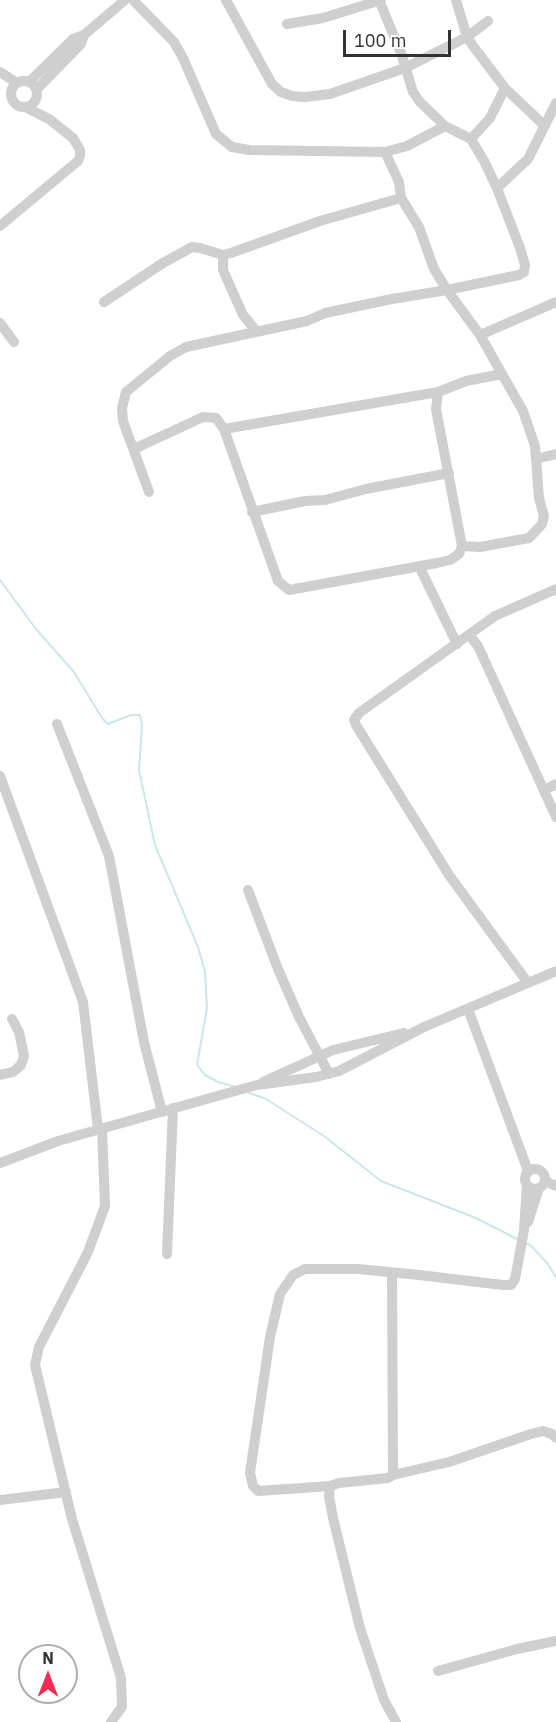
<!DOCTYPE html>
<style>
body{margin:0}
#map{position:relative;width:556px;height:1722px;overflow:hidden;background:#fff;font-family:"IBM Plex Sans",sans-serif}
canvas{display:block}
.north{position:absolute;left:18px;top:1644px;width:60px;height:60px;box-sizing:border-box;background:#fff;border:2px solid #adadad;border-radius:50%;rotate:0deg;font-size:16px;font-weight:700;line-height:24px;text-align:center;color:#323232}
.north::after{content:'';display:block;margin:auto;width:21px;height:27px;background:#f02d55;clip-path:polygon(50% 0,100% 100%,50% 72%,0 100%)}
.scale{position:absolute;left:343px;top:30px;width:108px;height:27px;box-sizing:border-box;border:3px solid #323232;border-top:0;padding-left:8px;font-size:18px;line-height:21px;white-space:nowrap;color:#323232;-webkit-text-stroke:4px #fff;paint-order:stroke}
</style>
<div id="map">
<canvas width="556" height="1722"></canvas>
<div class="north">N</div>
<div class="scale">100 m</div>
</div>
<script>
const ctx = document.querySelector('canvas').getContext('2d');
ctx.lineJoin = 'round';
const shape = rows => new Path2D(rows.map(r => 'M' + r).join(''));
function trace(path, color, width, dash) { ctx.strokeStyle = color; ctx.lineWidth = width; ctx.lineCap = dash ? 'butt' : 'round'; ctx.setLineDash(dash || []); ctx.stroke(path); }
const stream = shape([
 [0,580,36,629,74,672,102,718,108,724,131,715,140,715,142,724,139,770,155,845,198,947,205,972,207,1008,197,1065,205,1075,218,1082,236,1087],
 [247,1092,266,1099,324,1136,381,1181,476,1218,519,1240],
 [524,1242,530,1245,548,1264,556,1278]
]);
const minor = shape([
 [133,0,174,42,183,58,216,134,232,147,249,150,385,152,407,146,445,126],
 [226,0,272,84,281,92,292,96,305,97,330,94,405,68,467,37,488,21],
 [456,0,467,37,473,46,505,88,545,126],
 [287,24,323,18,381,0],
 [0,72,17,83],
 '11 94a13 13 0 1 1 26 0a13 13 0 1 1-26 0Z',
 [29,82,73,39,84,35,125,0],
 [37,89,81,44,84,35],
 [471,139,490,118,505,88],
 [385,152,399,182,401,198],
 [497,188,528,159,556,103],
 [0,226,78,161,80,156,80,150,73,138,49,119,27,108],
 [223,255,223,270,243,315,257,332],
 [104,302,163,263,192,247,200,248,223,255,231,253,320,221,401,198,419,227,434,269,447,290,519,275,524,272,525,265,520,248,497,188,484,161,471,139,445,126,420,102,413,92,401,53,379,0],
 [0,323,14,342],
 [480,335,556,302],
 [224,429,438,392,466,381,502,374,523,411,535,446,536,459],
 [134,449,203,417,216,418,224,429,278,581,289,590,437,563,450,560,459,554,462,546,436,409,438,392],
 [149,492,123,421,122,408,126,392,170,356,186,347,307,321,325,313,392,299,447,290,480,335,502,374],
 [252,512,305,501,325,500,366,489,449,473],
 [462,546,480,547,529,538,542,524,544,516,539,498,536,459,556,454],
 [419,566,457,644],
 [469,635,478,646,556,817],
 [57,724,109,856,144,1042,162,1112],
 [0,776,83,1002,98,1129],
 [545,790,556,784],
 [248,890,278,969,299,1017,329,1074],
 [528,983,449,875,356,725,354,720,359,713,495,616,556,589],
 [468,1009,528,1171],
 [0,1075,13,1072,21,1065,24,1056,19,1032,12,1019],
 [263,1082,333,1050,404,1033],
 [102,1128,105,1206,88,1252,39,1347,35,1365,72,1519,121,1678,122,1707,111,1722],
 [0,1163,58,1141,235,1091,257,1085,316,1077,339,1071,424,1027,556,971],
 '525 1179a10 10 0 1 1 20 0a10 10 0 1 1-20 0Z',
 [545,1181,556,1186],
 [527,1185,524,1230,515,1279,511,1285,503,1285,419,1275,358,1269,305,1269,293,1275,280,1294,270,1337,250,1473,253,1486,258,1491,330,1486,339,1483,388,1478,393,1475,449,1462,531,1434,543,1431,552,1434,556,1438],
 [528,1222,539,1188],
 [167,1254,173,1108],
 [392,1273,393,1475],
 [330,1486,329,1496,333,1518,360,1628,384,1700,396,1722],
 [0,1500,66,1492],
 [438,1671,517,1649,556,1641]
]);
trace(stream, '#cbe6ef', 2);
trace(minor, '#cfcfcf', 10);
</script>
